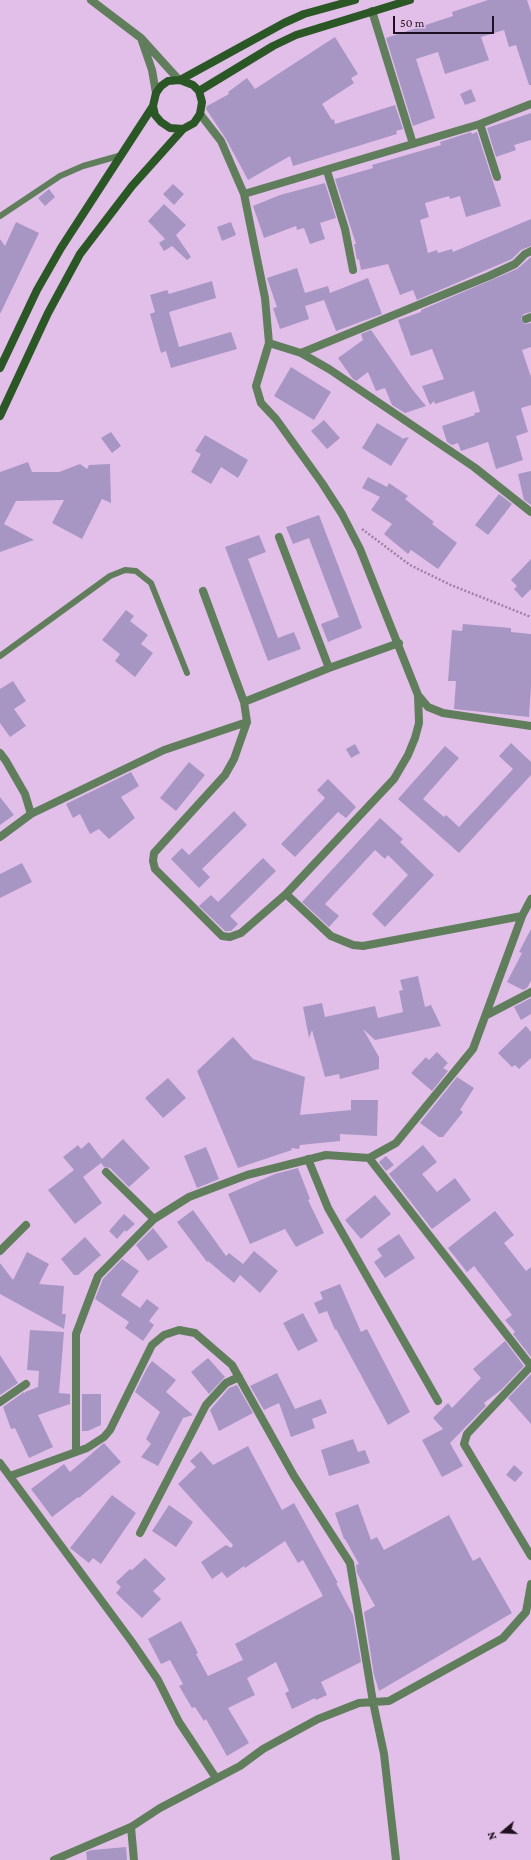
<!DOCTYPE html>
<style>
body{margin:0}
#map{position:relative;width:531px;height:1860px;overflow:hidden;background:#e2bfe8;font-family:"Crimson Pro",serif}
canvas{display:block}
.north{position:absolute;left:483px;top:1812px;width:40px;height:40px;-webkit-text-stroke:3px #e2bfe8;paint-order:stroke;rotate:251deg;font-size:11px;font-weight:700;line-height:16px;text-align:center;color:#1d111f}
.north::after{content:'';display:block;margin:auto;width:14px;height:18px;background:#1d111f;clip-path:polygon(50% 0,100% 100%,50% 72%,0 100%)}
.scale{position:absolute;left:393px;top:16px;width:101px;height:18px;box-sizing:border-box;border:2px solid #1d111f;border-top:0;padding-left:5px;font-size:12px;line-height:14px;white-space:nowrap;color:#1d111f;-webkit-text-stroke:3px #e2bfe8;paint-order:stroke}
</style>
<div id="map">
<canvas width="531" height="1860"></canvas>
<div class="north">N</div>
<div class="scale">50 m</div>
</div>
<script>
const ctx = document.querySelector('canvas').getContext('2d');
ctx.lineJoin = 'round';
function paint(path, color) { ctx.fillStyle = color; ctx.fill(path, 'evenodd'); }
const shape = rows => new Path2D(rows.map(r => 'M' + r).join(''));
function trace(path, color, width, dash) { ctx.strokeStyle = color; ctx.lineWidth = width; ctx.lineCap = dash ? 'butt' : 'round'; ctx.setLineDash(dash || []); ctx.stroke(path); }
const building = shape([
 [488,0,527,0,531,12,531,85,529,85,516,45,509,47,504,30,481,37,489,60,445,74,438,52,416,59,435,118,413,126,386,38,453,16,452,12],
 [335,37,358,74,351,78,354,83,322,104,332,120,334,119,335,124,395,105,403,129,396,131,397,134,293,166,290,156,248,180,226,139,206,109,207,106,229,94,228,92,247,78,255,89],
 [471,89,476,101,465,105,460,94],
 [531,113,531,140,514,145,516,150,496,157,487,128],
 [471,132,472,134,477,132,501,206,466,217,460,196,450,199,449,196,425,203,429,217,420,220,428,253,437,250,438,253,452,249,453,252,531,219,531,246,521,250,512,259,417,300,413,290,400,295,388,264,361,270,359,259,357,260,354,244,356,244,335,179,373,168,372,165,441,145,440,142],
 [325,183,336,218,320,223,325,239,310,244,304,228,297,230,296,226,264,238,253,206,280,195],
 [173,184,184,194,174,205,163,194],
 [49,189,55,197,45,206,38,198],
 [164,204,186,225,176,235,191,257,187,260,172,246,164,251,159,243,165,239,148,221],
 [16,222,39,233,0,314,0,239,5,246],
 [231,222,236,235,222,241,217,227],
 [531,257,531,312,524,314,521,319,525,324,531,323,531,347,522,350,531,377,531,405,521,408,528,432,516,436,523,460,496,469,488,442,461,451,458,443,452,445,447,442,442,426,475,415,474,413,480,412,474,391,435,404,434,401,430,405,422,386,444,379,432,349,411,356,398,320,421,312,421,310,517,269],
 [297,268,305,293,328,286,330,293,368,278,382,314,336,331,324,300,305,306,309,319,280,329,273,308,277,307,267,278],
 [212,281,216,298,169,312,179,347,231,332,237,349,171,368,166,351,161,353,150,314,155,312,150,295,167,290,169,294],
 [371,330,412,389,426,406,405,413,392,405,385,388,376,391,368,372,356,381,353,379,338,358,363,340,361,334],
 [291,367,331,392,314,420,274,396],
 [324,420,340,438,327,449,311,431],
 [377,423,402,438,401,439,409,437,391,466,362,448],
 [111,432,121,446,112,453,101,438],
 [205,435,248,460,238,478,221,467,211,484,191,472,201,454,195,451],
 [28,462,32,472,59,472,80,464,87,469,89,465,110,464,111,503,102,499,82,539,52,523,64,500,16,501,4,524,34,540,0,552,0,472],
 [531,471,531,505,524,500,518,474],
 [368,477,387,487,389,483,408,496,405,499,434,522,432,524,457,543,438,569,411,550,408,554,384,534,392,524,371,510,380,497,362,488],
 [499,494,512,504,488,535,475,525],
 [319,515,362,628,328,642,321,624,339,617,309,538,293,544,286,527],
 [259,535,266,552,248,559,278,638,294,632,301,649,268,661,225,547],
 [531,559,531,589,522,598,514,589,517,586,511,580],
 [126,610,134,616,130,621,148,635,141,644,153,653,135,677,115,661,120,654,102,640],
 [463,624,511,628,511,632,531,634,531,686,529,717,454,709,456,681,448,681,452,630,462,631],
 [13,681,26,701,14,709,26,726,10,737,0,723,0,689],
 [511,743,531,762,531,775,459,853,398,799,445,746,459,758,423,799,444,817,446,815,459,827,513,769,499,756],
 [355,744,360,753,351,758,346,749],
 [189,762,205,775,176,811,160,798],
 [131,772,139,786,121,797,135,818,109,839,99,829,90,834,80,814,73,818,66,804],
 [328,779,356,807,346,818,338,812,295,857,281,844,325,798,317,790],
 [0,797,14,815,0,825],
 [234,811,247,825,202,869,210,877,199,888,171,859,182,848,189,855],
 [380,818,403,839,400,842,434,875,385,927,372,914,408,875,388,855,385,859,375,850,325,904,339,916,329,927,302,902],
 [263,858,276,871,230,916,238,924,231,931,225,931,199,906,211,895,218,902],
 [22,863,32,882,0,898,0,874],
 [531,929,531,981,527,988,523,990,507,982,522,953,519,952],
 [418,976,425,1007,431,1005,441,1026,375,1040,363,1029,379,1057,379,1069,340,1079,339,1074,325,1077,312,1030,309,1038,303,1007,322,1003,325,1017,375,1006,378,1018,403,1012,399,991,403,990,400,980],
 [531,998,531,1014,521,1020,514,1007],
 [526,1026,531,1032,531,1058,519,1069,515,1065,512,1067,498,1053],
 [233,1037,253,1059,305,1077,300,1115,351,1110,351,1100,378,1100,377,1136,340,1134,340,1141,300,1145,299,1149,291,1148,292,1150,238,1168,197,1071],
 [437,1052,448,1063,443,1068,448,1071,432,1091,411,1073,426,1057,429,1060],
 [457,1077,474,1088,460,1110,463,1112,443,1137,439,1137,420,1123],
 [168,1078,186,1098,163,1118,145,1098],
 [123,1139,150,1168,129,1187,110,1168,104,1167,101,1163,83,1177,102,1203,75,1224,48,1190,74,1170,63,1157,78,1145,81,1149,89,1142,102,1159],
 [423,1145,437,1162,422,1174,437,1192,455,1178,471,1200,432,1229,389,1174],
 [206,1147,219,1179,197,1188,184,1156],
 [386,1156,394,1165,386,1171,379,1162],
 [298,1168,310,1199,308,1200,324,1233,296,1247,285,1229,250,1244,228,1194,275,1174],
 [375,1195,391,1214,361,1239,345,1220],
 [193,1210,226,1256,229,1253,243,1264,254,1251,278,1271,260,1293,240,1275,234,1283,208,1261,207,1262,177,1222],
 [495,1211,514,1235,504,1243,526,1271,531,1267,531,1357,513,1334,515,1332,505,1320,512,1315,474,1266,467,1272,448,1248],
 [124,1214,135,1224,126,1232,125,1230,117,1239,109,1231],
 [153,1228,168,1247,148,1261,136,1245],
 [399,1234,415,1258,385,1278,374,1262,382,1256,377,1249],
 [85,1237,101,1255,78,1275,74,1275,61,1259],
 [27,1252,49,1264,39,1284,64,1286,62,1314,66,1314,64,1329,0,1294,0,1263,13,1280],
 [122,1259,139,1271,121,1295,140,1308,147,1299,159,1308,149,1321,154,1325,143,1341,125,1328,129,1322,95,1299,103,1279],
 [340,1284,361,1332,367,1329,410,1412,388,1425,336,1329,335,1330,327,1311,319,1314,314,1303,323,1299,320,1292],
 [303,1313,318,1341,298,1351,283,1323],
 [30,1330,64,1332,59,1393,70,1394,70,1404,38,1415,53,1447,29,1458,15,1428,11,1429,3,1407,24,1392,25,1394,25,1392,38,1387,39,1371,27,1370],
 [505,1341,524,1366,501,1390,484,1403,486,1406,450,1443,463,1466,442,1477,422,1440,443,1429,433,1418,448,1403,452,1408,481,1378,473,1369],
 [0,1355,18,1383,0,1395],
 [208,1358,225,1377,209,1394,191,1372],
 [152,1361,176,1380,166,1392,193,1415,183,1418,158,1466,141,1457,151,1444,146,1439,160,1412,135,1392,147,1368],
 [277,1373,295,1409,321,1399,327,1413,312,1419,315,1428,291,1437,279,1403,264,1410,250,1386],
 [531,1374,531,1424,508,1398],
 [237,1385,253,1413,219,1431,210,1410,229,1388],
 [82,1394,101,1394,101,1425,88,1431,82,1431],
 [353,1439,358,1452,365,1450,370,1463,329,1476,321,1450],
 [104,1443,121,1462,79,1498,78,1497,52,1517,31,1489,64,1464,70,1472],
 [248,1446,282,1510,294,1503,338,1583,336,1583,353,1615,361,1662,321,1682,327,1695,316,1700,315,1698,292,1709,285,1693,289,1691,276,1662,247,1678,255,1695,228,1708,249,1743,227,1756,206,1719,204,1721,195,1707,192,1708,179,1686,183,1684,170,1660,161,1664,148,1639,181,1621,198,1653,196,1654,208,1676,243,1660,235,1644,323,1596,303,1560,298,1563,285,1541,245,1568,244,1566,227,1578,222,1572,212,1579,201,1562,226,1545,231,1548,233,1545,178,1484,196,1467,190,1461,201,1451,213,1465],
 [514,1465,523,1473,515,1482,506,1475],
 [112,1495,136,1513,101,1564,93,1558,89,1563,70,1548],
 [358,1504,371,1540,377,1537,384,1550,449,1515,473,1561,480,1557,512,1613,379,1691,374,1675,364,1612,375,1606,357,1573,356,1565,359,1564,345,1539,344,1539,335,1513],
 [169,1505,193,1522,176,1547,152,1531],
 [145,1558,166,1579,153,1591,161,1599,142,1618,116,1593,121,1587,116,1582,130,1569,132,1570],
 [126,1847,127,1860,87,1860,86,1852,92,1850]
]);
const path = shape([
 [362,529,410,565,451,585,531,617]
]);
const service = shape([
 [0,216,60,176,83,166,122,155],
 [0,656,110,576,125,570,136,571,151,583,187,673]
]);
const minor = shape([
 [91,0,141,38,179,80],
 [372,11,413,144],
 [142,41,152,70,156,93],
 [200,114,221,141,244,194,265,298,269,343,301,353,329,369,474,467,531,512],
 [480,124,497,177],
 [327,171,345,229,353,270],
 [244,194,480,124,531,104],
 [526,319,531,317],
 [269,343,256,386,261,403,276,419,322,483,342,514,360,549,418,695,428,707,443,713,531,726],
 [301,353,489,276,515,264,525,254,531,251],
 [279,537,329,668],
 [203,591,244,702,247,722,234,759,225,775,154,853,153,861,155,869,222,936,230,937,241,933,286,894,394,779,408,755,415,738,419,723,418,695],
 [244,702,329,668,399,643],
 [0,753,6,761,25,794,31,814],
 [0,837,31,814,164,750,247,722],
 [286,894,331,936,353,945,363,946,522,916],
 [487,1015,531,992],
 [369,1158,531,1366],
 [308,1159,328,1208,438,1401],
 [106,1172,154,1219],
 [0,1251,26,1225],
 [531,1366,467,1434,464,1444,531,1556],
 [0,1402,26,1384],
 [76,1452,76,1334,98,1276,154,1219,189,1197,247,1175,326,1155,369,1158,396,1143,473,1049,522,916,531,899],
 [0,1463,132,1642,158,1680,179,1722,216,1778],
 [10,1476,87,1448,104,1437,110,1430,152,1345,164,1335,179,1330,195,1333,232,1365,294,1476,350,1563,373,1702,384,1754,396,1860],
 [140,1533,206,1405,226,1383,239,1377],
 [131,1827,134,1860],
 [54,1860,131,1827,160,1808,240,1766,263,1749,318,1719,359,1703,389,1701,503,1638,526,1612,531,1584]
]);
const secondary = shape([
 [180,80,284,23,304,14,355,0],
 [199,91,273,46,296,35,410,0],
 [0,368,37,290,61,248,153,106,156,93,161,86,168,81,180,80,193,85,199,91,202,102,200,114,194,123,183,129,170,128,161,122,155,115,153,106],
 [0,416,48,313,80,254,132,186,183,129]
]);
paint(building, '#a796c4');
trace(path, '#9c82a1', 2.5, [2, 2]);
trace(service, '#607d5c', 6);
trace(minor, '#607d5c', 8);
trace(secondary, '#2b5625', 8);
</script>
